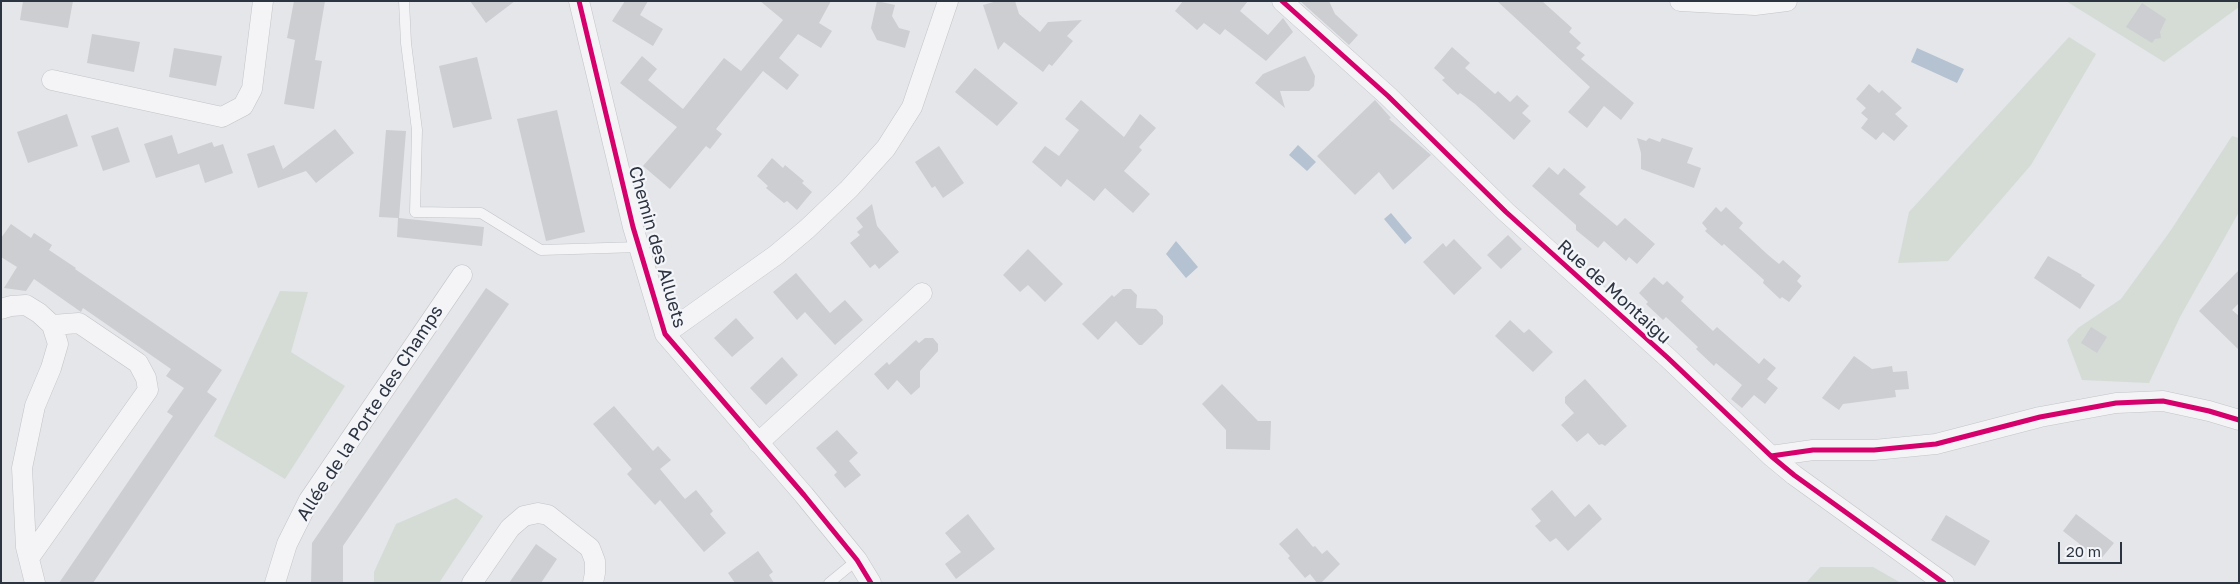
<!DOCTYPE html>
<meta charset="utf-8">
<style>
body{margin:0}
#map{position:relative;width:2240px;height:584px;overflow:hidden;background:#e4e6e9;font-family:"Golos Text",sans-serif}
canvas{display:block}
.frame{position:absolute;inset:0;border:2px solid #2c3341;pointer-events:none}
.scale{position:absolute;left:2058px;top:542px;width:64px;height:22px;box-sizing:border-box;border:2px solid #2c3341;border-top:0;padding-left:6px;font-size:15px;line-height:18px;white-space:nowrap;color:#2c3341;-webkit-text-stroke:4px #f3f5f8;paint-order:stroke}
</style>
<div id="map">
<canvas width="2240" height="584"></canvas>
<div class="frame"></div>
<div class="scale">20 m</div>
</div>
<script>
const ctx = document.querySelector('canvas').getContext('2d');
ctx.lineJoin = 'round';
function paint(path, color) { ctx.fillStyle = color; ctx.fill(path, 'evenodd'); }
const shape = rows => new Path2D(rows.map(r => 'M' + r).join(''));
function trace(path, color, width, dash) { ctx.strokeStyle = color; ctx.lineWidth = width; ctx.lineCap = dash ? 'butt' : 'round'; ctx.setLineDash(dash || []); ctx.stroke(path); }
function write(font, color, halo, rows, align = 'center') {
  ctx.font = font + ' "Golos Text",sans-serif'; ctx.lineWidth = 4.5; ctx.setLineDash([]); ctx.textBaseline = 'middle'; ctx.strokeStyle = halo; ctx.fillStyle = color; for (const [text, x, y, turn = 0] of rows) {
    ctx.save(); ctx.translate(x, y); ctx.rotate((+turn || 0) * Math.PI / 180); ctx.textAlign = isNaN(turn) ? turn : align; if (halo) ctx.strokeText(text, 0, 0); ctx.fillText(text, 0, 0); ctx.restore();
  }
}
const green = shape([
 [2066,1,2239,1,2239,7,2164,62],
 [2069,37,2096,54,2031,165,1948,261,1898,263,1909,212],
 [2232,136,2239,138,2239,212,2180,317,2149,383,2082,380,2067,340,2078,328,2121,299,2171,230],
 [280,291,308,292,291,352,345,386,285,479,214,436],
 [456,498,483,516,439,583,374,583,374,572,396,524],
 [1820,567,1873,567,1901,583,1806,583]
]);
const water = shape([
 [1917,48,1964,69,1957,83,1911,62],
 [1298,145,1316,162,1307,171,1289,155],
 [1391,213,1412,238,1405,244,1384,219],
 [1176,241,1198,267,1186,278,1166,254]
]);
const building = shape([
 [23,1,73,1,68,28,20,20],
 [294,1,325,1,315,60,322,61,314,109,284,104,295,40,287,38],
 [470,1,515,1,486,23],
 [625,1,648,1,640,15,663,29,653,46,612,21],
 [760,1,831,1,819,23,832,31,821,48,798,34,779,58,799,75,787,90,763,71,716,129,722,134,710,149,706,146,670,189,643,166,677,127,620,83,642,56,657,69,648,80,683,109,724,58,741,71,783,20],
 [877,1,895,5,892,16,899,28,910,31,905,48,877,40,871,28],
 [997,1,1015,1,1019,14,1040,32,1048,22,1082,20,1067,36,1073,41,1052,66,1049,64,1043,72,1004,42,998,50,983,5],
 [1183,1,1248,1,1240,11,1268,35,1283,18,1293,32,1266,61,1225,29,1220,35,1204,23,1197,30,1175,11],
 [1300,1,1329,1,1335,14,1358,35,1349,45],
 [1497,1,1542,1,1572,28,1569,32,1581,43,1576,48,1585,55,1581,59,1634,103,1621,120,1604,106,1587,128,1568,112,1590,87],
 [2142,3,2166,19,2160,32,2161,38,2155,39,2152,43,2126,27],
 [92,34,140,42,134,72,87,63],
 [1452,47,1470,63,1465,68,1495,94,1498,91,1510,102,1517,95,1529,106,1522,113,1531,121,1514,140,1475,104,1460,93,1458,95,1442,80,1445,78,1434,68],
 [174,48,222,56,216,86,169,77],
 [1305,56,1315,76,1314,86,1309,91,1280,91,1285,108,1255,83,1263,74],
 [477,57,492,119,453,128,439,66],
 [975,68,1018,103,997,126,955,92],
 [1869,84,1879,93,1882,90,1902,108,1895,114,1908,126,1894,141,1883,132,1876,140,1861,128,1868,119,1861,113,1866,108,1856,99],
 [1081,100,1124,137,1140,114,1156,128,1139,147,1142,150,1124,171,1150,194,1133,213,1105,188,1094,201,1067,179,1061,187,1032,162,1045,146,1059,156,1079,130,1065,119],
 [1375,100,1391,118,1389,119,1431,155,1393,190,1379,172,1355,195,1317,156],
 [557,110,585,232,546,241,517,119],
 [67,114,78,146,28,163,17,132],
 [118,127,130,162,103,171,91,136],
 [335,129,354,153,316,183,306,171,258,188,247,154,274,145,283,169],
 [386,130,406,131,399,218,484,227,482,246,397,237,398,218,379,217],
 [172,135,178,154,212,142,214,147,223,144,233,173,205,183,199,164,156,178,144,144],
 [1637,138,1646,141,1649,138,1660,142,1662,138,1693,148,1687,163,1701,168,1694,188,1641,169,1641,153],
 [939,146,964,183,943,198,935,186,932,188,915,162],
 [772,158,783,168,785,165,804,181,802,183,812,192,797,210,787,201,784,203,766,188,768,186,757,176],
 [1549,167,1558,175,1564,168,1586,187,1579,194,1617,226,1625,218,1655,244,1637,264,1629,257,1626,261,1604,241,1598,248,1576,230,1576,225,1532,186],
 [872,204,877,226,899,252,879,269,875,264,870,268,850,243,860,235,857,232,863,227,856,218],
 [1716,207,1721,212,1726,207,1743,223,1739,228,1767,254,1779,264,1783,260,1801,276,1797,281,1802,286,1789,302,1782,297,1780,299,1763,283,1764,280,1724,244,1722,246,1705,231,1707,229,1702,223],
 [11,224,31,238,34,233,52,245,49,250,76,268,75,269,222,370,207,392,217,399,93,583,59,583,173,416,167,412,184,388,166,376,171,369,83,308,81,312,34,279,26,291,4,288,17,267,1,257,1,238],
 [1508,235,1522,249,1501,269,1487,255],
 [1454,239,1482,268,1454,295,1423,262,1443,243,1446,247],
 [1028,249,1063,284,1045,302,1028,285,1020,292,1003,275],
 [2048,256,2082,275,2081,276,2095,285,2080,309,2034,278],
 [2239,270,2239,303,2232,310,2239,316,2239,350,2199,311],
 [796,273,830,313,845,300,863,320,835,345,805,312,797,320,773,292],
 [1654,277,1663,285,1667,281,1684,297,1681,301,1713,331,1717,327,1759,364,1764,358,1776,368,1767,379,1778,388,1765,404,1754,395,1742,408,1731,399,1742,385,1716,363,1714,366,1696,349,1698,347,1666,317,1663,320,1646,304,1648,302,1639,293],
 [486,288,509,304,343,546,343,583,311,583,312,543],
 [1123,289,1131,289,1137,295,1136,308,1156,309,1163,316,1163,324,1142,345,1139,345,1116,321,1098,340,1082,324,1112,295,1114,297],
 [736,318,754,338,732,357,714,338],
 [1510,320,1524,333,1529,329,1553,352,1533,372,1495,336],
 [2091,327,2107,337,2097,353,2081,343],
 [925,338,933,338,938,344,938,351,920,371,920,387,911,395,897,380,888,390,874,374,887,362,889,365,916,340,919,343],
 [1854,356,1872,369,1892,366,1893,372,1907,371,1909,389,1895,390,1896,397,1843,404,1839,410,1822,398],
 [782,357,798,375,766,405,750,388],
 [1585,379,1627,426,1605,446,1602,444,1599,445,1588,433,1577,442,1561,425,1574,413,1565,403,1565,397],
 [1222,384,1258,421,1271,421,1270,450,1226,449,1226,430,1202,404],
 [614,406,653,451,658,446,671,460,660,469,685,499,696,490,713,511,710,514,726,533,704,552,660,500,655,505,627,474,632,469,593,424],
 [837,430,858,453,849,461,861,475,845,488,834,475,837,472,816,448],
 [1552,490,1575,517,1589,504,1602,519,1568,551,1556,538,1550,542,1535,526,1541,521,1531,509],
 [968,514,995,549,956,579,945,564,961,552,945,533],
 [2076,514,2114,543,2100,560,2063,531],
 [1946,515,1990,541,1975,566,1931,540],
 [1297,528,1313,547,1315,546,1322,554,1327,550,1340,564,1321,583,1317,583,1310,574,1305,578,1288,558,1290,556,1279,544],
 [536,544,557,559,541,583,509,583],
 [758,551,773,572,769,575,774,583,735,583,728,573]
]);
const lane = shape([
 [404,1,406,43,417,130,415,212,481,213,541,250,639,247],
 [829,583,857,560]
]);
const street = shape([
 [579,1,633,227,665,334,804,495,857,560,871,583],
 [1282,1,1388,96,1506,212,1668,358,1771,456,1794,475,1944,583],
 [1680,1,1755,5,1787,1],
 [52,80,222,117,243,106,252,89,263,1],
 [1,309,11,306,26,305,39,313,52,325,58,344,51,368,35,406,22,468,26,547,35,583],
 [665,334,776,255,807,229,849,189,886,148,912,107,948,1],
 [758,443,922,293],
 [1771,456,1813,450,1874,450,1936,444,2040,417,2116,403,2163,401,2209,411,2239,420],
 [29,558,148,390,146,378,138,363,79,323,52,325],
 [275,583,287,544,309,500,462,275],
 [472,583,510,528,524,516,538,513,548,515,590,548,595,561,595,573,593,583]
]);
const cycleway = shape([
 [579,1,633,227,665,334,804,495,857,560,871,583],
 [1282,1,1388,96,1506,212,1668,358,1771,456,1794,475,1944,583],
 [1771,456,1813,450,1874,450,1936,444,2040,417,2116,403,2163,401,2209,411,2239,420]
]);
const streetNames = [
 ["Chemin des Alluets",657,247,74],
 ["Rue de Montaigu",1614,292,42],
 ["Allée de la Porte des Champs",370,413,-57]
];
paint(green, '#d5dcd5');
paint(water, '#b5c2d1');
paint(building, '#cdced1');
trace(lane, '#c2c4c7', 11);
trace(street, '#c2c4c7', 21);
trace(lane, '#f4f4f6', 10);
trace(street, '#f4f4f6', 20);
trace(cycleway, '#d6006c', 5);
write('18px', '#2c3341', '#f3f5f8', streetNames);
</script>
